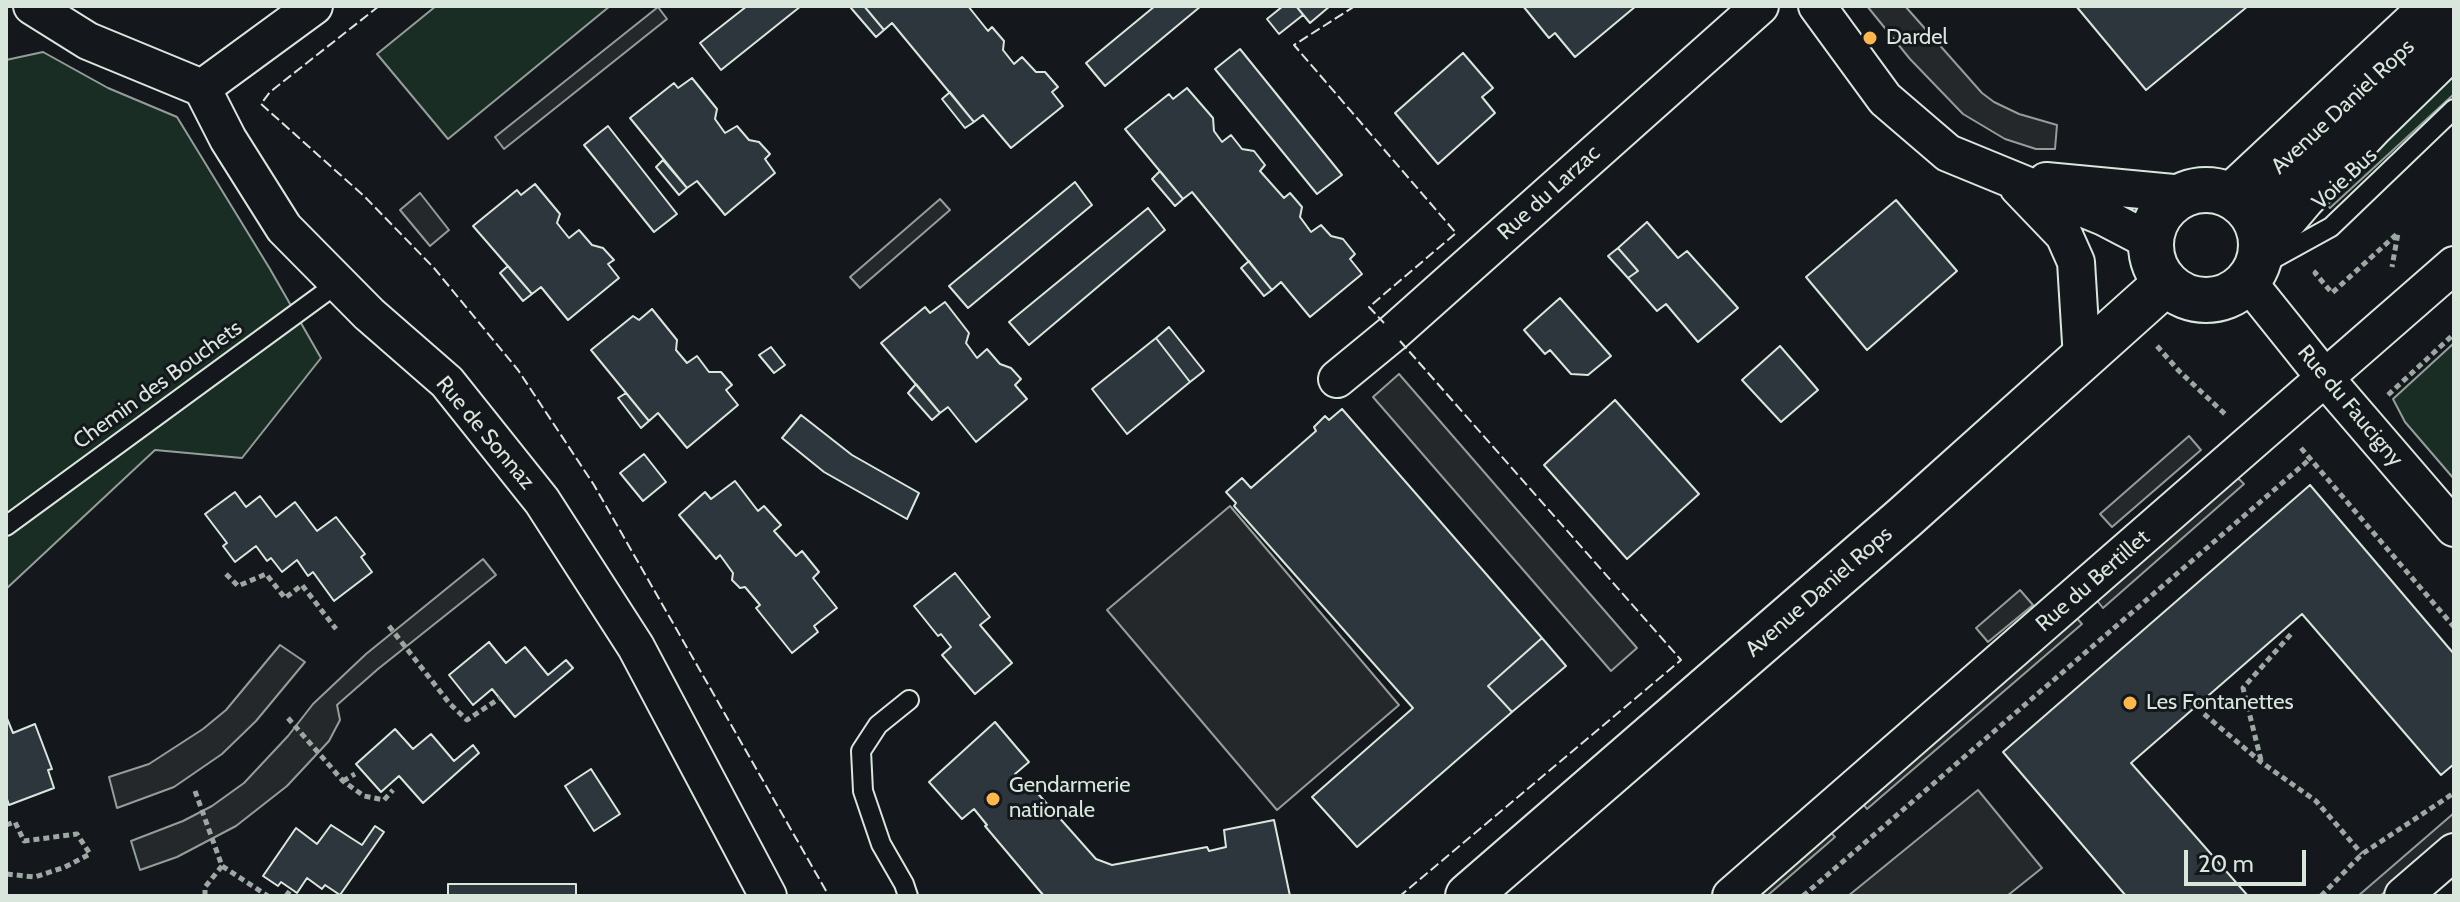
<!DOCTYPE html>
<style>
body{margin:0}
#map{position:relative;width:2460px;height:902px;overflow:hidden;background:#14181c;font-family:Cabin,sans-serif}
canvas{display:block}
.frame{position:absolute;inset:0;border:8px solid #d8e6dc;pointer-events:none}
.scale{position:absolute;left:2184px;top:850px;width:122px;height:36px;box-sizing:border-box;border:4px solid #d8e6dc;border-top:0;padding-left:10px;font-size:24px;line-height:28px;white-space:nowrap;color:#d8e6dc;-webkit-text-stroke:6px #14181c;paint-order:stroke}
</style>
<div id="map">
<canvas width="2460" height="902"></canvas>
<div class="frame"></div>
<div class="scale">20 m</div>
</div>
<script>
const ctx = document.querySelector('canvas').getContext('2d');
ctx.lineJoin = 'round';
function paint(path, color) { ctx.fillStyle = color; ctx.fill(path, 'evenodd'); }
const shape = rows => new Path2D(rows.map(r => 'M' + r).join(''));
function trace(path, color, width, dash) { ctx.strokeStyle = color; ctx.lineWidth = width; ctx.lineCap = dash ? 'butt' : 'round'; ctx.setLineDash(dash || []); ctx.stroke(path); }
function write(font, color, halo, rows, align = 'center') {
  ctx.font = font + ' Cabin,sans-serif'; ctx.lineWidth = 6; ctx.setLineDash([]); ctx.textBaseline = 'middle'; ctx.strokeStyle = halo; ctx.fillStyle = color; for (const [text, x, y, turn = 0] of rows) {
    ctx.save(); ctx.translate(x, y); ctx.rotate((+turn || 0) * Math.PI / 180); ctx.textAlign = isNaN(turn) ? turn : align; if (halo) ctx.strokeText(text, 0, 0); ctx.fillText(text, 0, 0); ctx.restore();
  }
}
const green = shape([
 [436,6,610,6,448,139,377,54,436,6],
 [43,52,108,88,177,117,270,269,321,358,242,458,155,450,6,589,6,60,43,52],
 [2454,74,2454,94,2330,208,2322,201,2454,74],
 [2454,343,2454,479,2405,422,2393,399,2454,343]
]);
const parking = shape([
 [1867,6,1905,6,1982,93,1994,102,2019,114,2057,125,2055,149,2036,149,2005,139,1963,114,1910,59,1867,6],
 [658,7,667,19,504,149,495,137,658,7],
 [420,193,449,230,430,246,400,210,420,193],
 [940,199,950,210,860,288,850,277,940,199],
 [1399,374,1637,648,1611,671,1373,397,1399,374],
 [2189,436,2201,450,2112,527,2100,514,2189,436],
 [2235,475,2244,484,2103,608,2095,598,2235,475],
 [1230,506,1399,705,1277,810,1107,610,1230,506],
 [483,559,496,575,378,669,337,705,340,720,329,741,287,786,236,826,177,857,140,870,131,841,183,821,212,806,244,783,288,736,313,704,366,654,483,559],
 [2020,590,2033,605,1988,642,1976,628,2020,590],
 [2074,615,2082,624,1867,809,1859,799,2074,615],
 [280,645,305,662,256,721,222,754,174,787,117,808,109,777,149,764,203,729,226,710,280,645],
 [1978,790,2042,868,2007,896,1848,896,1978,790],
 [2454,813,2454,832,2380,896,2358,896,2454,813],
 [1827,828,1835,837,1767,896,1749,896,1827,828]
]);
const building = shape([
 [747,6,801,6,721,70,700,43,747,6],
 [855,6,864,6,884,30,876,37,851,8,855,6],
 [864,6,968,6,988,31,992,27,1004,41,1003,50,1014,64,1022,57,1036,72,1045,72,1058,87,1052,92,1063,106,1011,148,983,115,974,122,892,23,884,30,864,6],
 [1155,6,1201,6,1105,86,1086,63,1155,6],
 [1283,6,1296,6,1303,15,1279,34,1267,19,1283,6],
 [1296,6,1330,6,1310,23,1296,6],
 [1523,6,1636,6,1575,57,1555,33,1549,38,1523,6],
 [2076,6,2248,6,2146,90,2076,6],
 [1240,49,1342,175,1317,194,1215,69,1240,49],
 [1463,53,1493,88,1482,97,1495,113,1438,164,1395,113,1463,53],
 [692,78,717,109,715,119,725,133,737,126,749,140,759,142,770,154,765,159,775,173,725,215,697,181,687,188,630,118,674,83,678,88,692,78],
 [1187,88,1213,118,1214,131,1222,142,1231,135,1242,149,1254,151,1265,165,1260,171,1284,198,1290,193,1302,207,1300,217,1311,232,1321,225,1331,236,1343,239,1355,254,1350,259,1362,274,1310,317,1281,282,1272,290,1192,192,1183,199,1125,129,1169,94,1173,99,1187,88],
 [950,92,974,122,965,128,942,99,950,92],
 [608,126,677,214,654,232,584,145,608,126],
 [663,160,687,188,679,195,656,167,663,160],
 [1160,171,1183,199,1175,206,1152,179,1160,171],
 [1075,182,1092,205,968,308,949,286,1075,182],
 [535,184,560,214,557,223,569,238,579,230,592,245,603,248,614,260,608,264,619,278,568,320,541,287,532,294,473,226,517,190,521,195,535,184],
 [1896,200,1957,271,1867,350,1806,277,1896,200],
 [1148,208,1165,230,1029,345,1009,322,1148,208],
 [1647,222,1678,258,1687,251,1738,308,1698,342,1666,304,1657,311,1628,278,1638,271,1618,248,1647,222],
 [1618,248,1638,271,1628,278,1608,256,1618,248],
 [1249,261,1272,290,1264,296,1241,268,1249,261],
 [508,266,532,294,523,301,500,273,508,266],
 [1560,298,1611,356,1588,375,1571,374,1550,350,1545,354,1524,330,1560,298],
 [945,302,969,333,966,343,977,358,987,349,1000,364,1011,368,1021,379,1015,385,1027,399,976,442,948,407,940,413,881,343,925,307,930,313,945,302],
 [652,309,677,340,676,350,687,363,697,356,709,372,721,372,732,385,726,390,738,405,687,448,658,413,649,421,591,350,633,316,639,320,652,309],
 [1169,327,1204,371,1190,382,1156,338,1169,327],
 [1156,338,1190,382,1127,434,1092,389,1156,338],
 [1780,346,1818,390,1781,422,1742,380,1780,346],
 [771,347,785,365,774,373,759,355,771,347],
 [916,384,940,413,932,420,908,393,916,384],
 [626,393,649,421,641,428,618,398,626,393],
 [1615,400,1699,494,1627,559,1544,465,1615,400],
 [1342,409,1542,638,1488,686,1512,712,1357,847,1312,797,1413,708,1234,506,1236,503,1226,492,1242,478,1251,488,1316,431,1314,427,1325,416,1329,420,1342,409],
 [801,415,852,455,919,493,907,519,824,472,782,438,801,415],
 [644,454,666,482,643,501,620,473,644,454],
 [735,481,758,511,764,506,781,525,774,531,796,556,802,551,819,572,813,578,837,608,814,626,818,632,792,653,756,608,760,605,745,587,740,588,732,580,733,573,720,555,716,559,679,515,705,492,711,499,735,481],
 [2310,485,2454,654,2454,764,2441,775,2302,614,2131,763,2248,896,2126,896,2003,752,2310,485],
 [235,492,246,507,260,496,276,517,295,502,317,531,336,517,365,554,361,557,372,572,334,601,313,572,308,576,297,560,282,572,271,558,267,561,256,546,235,562,223,546,227,543,205,514,235,492],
 [955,573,990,617,980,625,1012,663,975,694,942,655,951,647,941,634,938,636,914,606,955,573],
 [1542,638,1566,666,1512,712,1488,686,1542,638],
 [489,642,506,663,525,647,548,675,566,660,573,668,515,717,492,689,473,705,449,675,489,642],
 [6,716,13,733,35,724,52,769,48,770,54,788,9,805,6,796,6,716],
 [995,722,1029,762,1015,774,1029,789,1032,787,1096,859,1112,865,1207,847,1209,851,1226,847,1224,830,1274,820,1290,896,1044,896,985,826,987,825,974,809,962,819,929,782,995,722],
 [395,729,413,749,431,734,454,761,473,745,479,753,423,803,399,776,381,792,356,764,395,729],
 [591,769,620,814,594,831,565,786,591,769],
 [331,825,362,845,375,826,384,832,340,895,325,885,322,889,307,878,297,893,281,882,278,886,263,876,296,828,317,844,331,825],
 [448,884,576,884,576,896,448,896,448,884]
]);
const path = shape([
 [2317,271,2315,273,2332,293,2398,233,2392,267],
 [2157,346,2179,371,2226,415],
 [2388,395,2454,334],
 [2301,448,2454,627],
 [226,574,238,586,266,574,285,598,302,585,336,629],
 [389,626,450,704,467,720,500,698],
 [2204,714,2261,762,2316,801,2362,854],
 [288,718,343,781,364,796,384,800,393,790],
 [2261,760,2243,688,2291,634],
 [343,781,355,774],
 [195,791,222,866,268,896],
 [6,825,15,822,24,841,77,834,90,854,65,867,35,877,6,874],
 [205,896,205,887,222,866],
 [286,896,291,889],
 [1803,896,2310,459],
 [2321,896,2362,854,2454,793]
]);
const service = shape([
 [2227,182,2415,6],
 [2262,265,2331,227,2454,109],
 [6,526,338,283],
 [908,896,904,884,881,844,863,791,861,751,878,725,909,700]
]);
const minor = shape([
 [32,6,88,41,202,88,228,139,284,228,369,314,447,382,542,501,636,647,768,896],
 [1817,6,1885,99,1948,153,2104,217,2150,241],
 [202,88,314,6],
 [2046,181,2184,194],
 [2018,187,2064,235,2076,262,2082,359],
 [2248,282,2325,378,2454,528],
 [1337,379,1393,333,1760,6],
 [1731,896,2454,265],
 [2403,896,2454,852]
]);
const primary = shape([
 '2151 245a55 55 0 1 1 110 0a55 55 0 1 1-110 0Z',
 [2234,197,2276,173,2411,44,2443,6],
 [2262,245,2302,198,2372,124,2454,44],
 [1468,896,1904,518,2166,283]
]);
const fence = shape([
 [379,6,270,92,261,104,364,196,434,268,518,370,594,485,829,896],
 [1355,6,1294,45,1456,233,1369,307,1384,323],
 [1400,341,1681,660,1400,896]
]);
const markers = [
 [1870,38,8,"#ffb74d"],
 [2130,703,8,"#ffb74d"],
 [993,799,8,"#ffb74d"]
];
const poiNames = [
 ["Dardel",1886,38],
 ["Les Fontanettes",2146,703],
 ["Gendarmerie",1009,786],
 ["nationale",1009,811]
];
const streetNames = [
 ["Avenue Daniel Rops",2343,107,-43],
 ["Voie Bus",2345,179,-43],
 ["Rue du Larzac",1549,193,-42],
 ["Chemin des Bouchets",158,385,-36],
 ["Rue du Faucigny",2350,406,50],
 ["Rue de Sonnaz",485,433,50],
 ["Rue du Bertillet",2093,581,-41],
 ["Avenue Daniel Rops",1819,592,-41]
];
paint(green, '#1a2d24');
trace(green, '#939e99', 2);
paint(parking, '#24282b');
trace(parking, '#939e99', 2);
paint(building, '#2c363c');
trace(building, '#d8e6dc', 2);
trace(service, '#d8e6dc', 22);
trace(minor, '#d8e6dc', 40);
trace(primary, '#d8e6dc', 48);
trace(path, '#9da8a2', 5, [6, 4]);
trace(service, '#14181c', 18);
trace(minor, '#14181c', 36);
trace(primary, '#14181c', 44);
trace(fence, '#d8e6dc', 2, [10, 4]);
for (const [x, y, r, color] of markers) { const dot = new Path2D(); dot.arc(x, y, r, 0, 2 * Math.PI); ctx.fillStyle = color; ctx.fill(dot); trace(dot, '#14181c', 3); }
write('22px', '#d8e6dc', '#14181c', poiNames, 'left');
write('22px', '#d8e6dc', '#14181c', streetNames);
</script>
